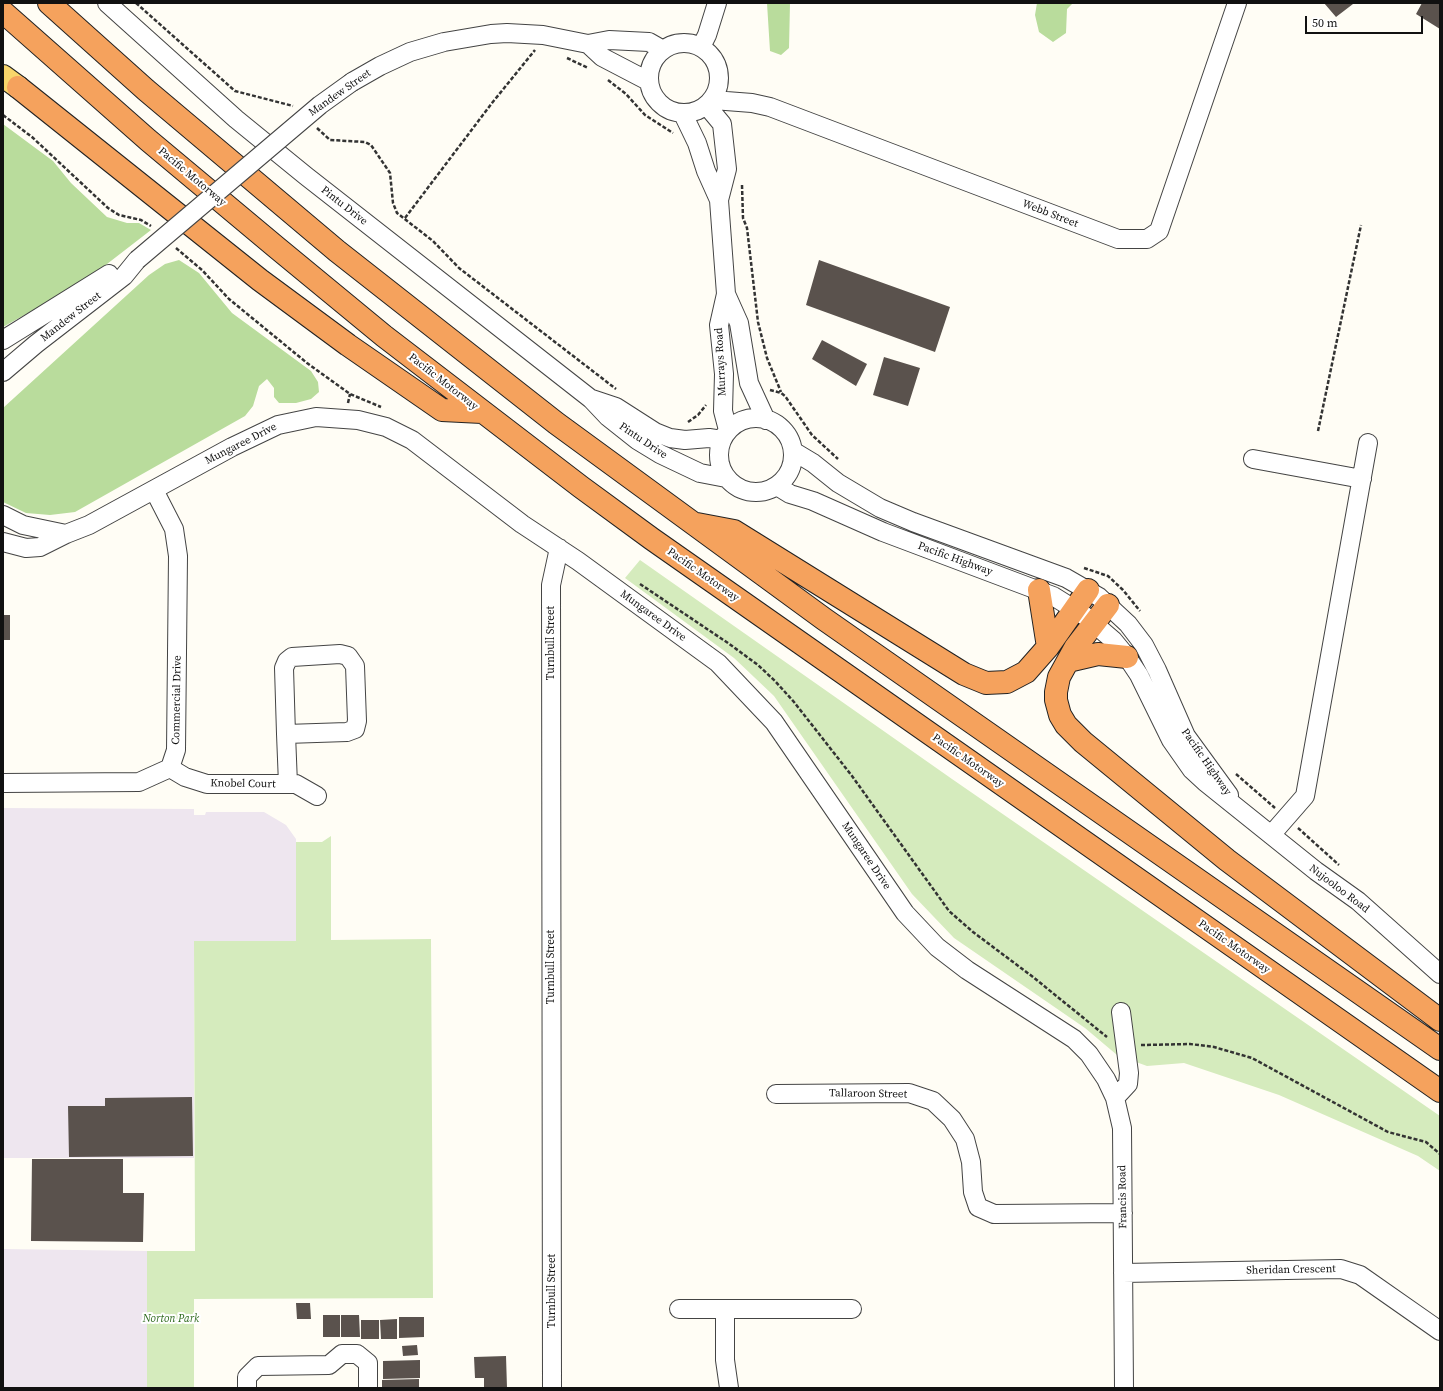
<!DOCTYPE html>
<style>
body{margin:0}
#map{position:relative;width:1443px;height:1391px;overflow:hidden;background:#fffdf5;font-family:"Source Serif 4",serif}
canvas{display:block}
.frame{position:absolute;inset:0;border:4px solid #111;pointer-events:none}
.scale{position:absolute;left:1305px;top:16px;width:118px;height:18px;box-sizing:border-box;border:2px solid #111;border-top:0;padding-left:5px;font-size:12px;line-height:14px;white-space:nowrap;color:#111;-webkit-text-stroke:3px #fff;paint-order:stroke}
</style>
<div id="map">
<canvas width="1443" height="1391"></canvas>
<div class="frame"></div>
<div class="scale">50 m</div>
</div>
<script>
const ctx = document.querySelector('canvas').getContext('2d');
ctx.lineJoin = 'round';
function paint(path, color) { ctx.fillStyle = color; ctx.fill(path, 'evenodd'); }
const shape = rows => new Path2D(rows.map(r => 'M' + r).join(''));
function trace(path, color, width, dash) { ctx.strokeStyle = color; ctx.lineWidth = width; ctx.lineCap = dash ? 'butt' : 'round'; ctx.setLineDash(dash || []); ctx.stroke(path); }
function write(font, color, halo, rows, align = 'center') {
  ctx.font = font + ' "Source Serif 4",serif'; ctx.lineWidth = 4; ctx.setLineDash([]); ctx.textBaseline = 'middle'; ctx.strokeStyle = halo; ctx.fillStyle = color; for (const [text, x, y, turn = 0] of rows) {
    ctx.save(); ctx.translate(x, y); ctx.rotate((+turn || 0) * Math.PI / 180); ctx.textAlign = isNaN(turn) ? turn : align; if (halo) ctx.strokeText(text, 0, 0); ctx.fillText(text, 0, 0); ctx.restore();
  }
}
const industrial = shape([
 [3,808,194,809,194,815,205,815,206,812,264,812,286,825,296,839,296,941,194,941,194,1158,3,1158],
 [3,1249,147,1251,147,1388,3,1388]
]);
const green = shape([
 [640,560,952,779,1440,1116,1440,1171,1418,1156,1279,1095,1184,1063,1147,1066,1117,1055,1085,1028,954,938,912,894,774,696,734,658,625,578],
 [331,836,331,940,431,939,433,1298,194,1299,194,1388,147,1388,147,1251,195,1251,194,941,296,941,296,842,322,842]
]);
const forest = shape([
 [767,3,790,3,789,48,781,55,770,51],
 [1037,3,1073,3,1067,9,1066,33,1053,42,1039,32,1035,15],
 [3,124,53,161,71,183,107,217,127,223,139,223,151,230,85,281,3,327],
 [179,260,199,273,232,313,311,371,318,382,319,392,311,399,296,403,279,403,274,397,274,388,267,379,259,386,253,406,245,416,75,512,50,515,26,513,3,502,3,408,149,275,165,264]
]);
const building = shape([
 [1324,3,1352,3,1353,4,1336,17],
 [1422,3,1440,3,1440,29,1416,14],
 [819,260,950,307,935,352,806,305],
 [822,340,867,364,856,386,812,359],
 [884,357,920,368,908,406,873,395],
 [3,615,10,615,10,640,3,640],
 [192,1097,193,1156,69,1157,68,1106,105,1106,105,1098],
 [32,1159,123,1159,123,1193,144,1193,143,1242,31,1241],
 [296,1303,310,1303,311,1319,297,1319],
 [323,1315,340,1315,340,1337,323,1337],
 [341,1315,359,1315,360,1337,341,1337],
 [399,1317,424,1317,424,1337,399,1338],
 [397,1319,397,1339,381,1339,380,1320],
 [361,1320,379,1320,379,1339,361,1339],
 [417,1345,418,1355,403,1356,402,1346],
 [506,1356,507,1388,484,1388,484,1378,475,1378,474,1357],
 [420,1360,420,1378,383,1379,383,1361],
 [419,1379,419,1388,382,1388,382,1380]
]);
const path = shape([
 [136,3,235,91,293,106],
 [567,58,588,68],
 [608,80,626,94,645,115,673,133],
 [3,115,32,137,108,208,119,215,141,220,151,226],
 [317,128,330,140,365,142,371,145,390,173,393,203,397,213,433,241,459,268,616,389],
 [742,185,743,218,747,228,758,322,767,358,781,392],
 [405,218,492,103,535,50],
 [176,248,202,270,229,299,307,363,350,394,381,407],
 [770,390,781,393,785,396,812,435,838,459],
 [348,403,350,394],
 [688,422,698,415,706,405],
 [1318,431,1361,225],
 [1084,568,1108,576,1123,590,1140,611],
 [640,584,728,643,758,665,775,681,794,702,852,776,949,911,973,932,1033,977,1107,1037],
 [1236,774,1275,808],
 [1298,828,1339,865],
 [1141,1045,1190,1044,1214,1047,1252,1058,1388,1132,1426,1142,1440,1154]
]);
const minor = shape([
 [107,3,236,119,306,176,591,399,608,417,637,440,660,454,700,473,726,478],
 '649 78a35 35 0 1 1 70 0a35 35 0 1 1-70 0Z',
 [588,44,602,57,648,81],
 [701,47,707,35,717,3],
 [352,82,380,66,410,52,444,42,491,34,507,33,543,35,588,44,609,40,649,42,663,50],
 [713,100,752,103,770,107,1118,239,1147,239,1159,231,1237,3],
 [707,106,722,124,727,169,719,200,726,294,719,325,724,374,723,411,728,430],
 [683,114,697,143,706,171,719,200],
 [726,294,739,323,749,383,766,420],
 [3,340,109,274],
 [3,372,36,344,124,276,137,260],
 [592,399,616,407,655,432,670,438,685,440,709,438,722,440],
 '719 455a37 37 0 1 1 74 0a37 37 0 1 1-74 0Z',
 [793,451,813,463,838,483,880,508,913,522,1066,578,1099,597,1128,624,1144,645,1157,670,1186,736,1229,795],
 [1253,459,1362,479],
 [777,486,790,494,813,501,883,532,1053,596,1085,616,1113,640,1127,657,1139,675,1171,740,1192,770,1205,782,1316,871,1358,901,1440,974],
 [3,515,23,525,66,534],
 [3,542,26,548,40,547,66,534,89,525,232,447,278,425,316,417,358,420,386,427,412,440,522,524,578,561,718,663,774,722,905,913,937,947,967,970,1074,1039,1089,1054,1106,1079,1115,1098,1122,1128,1124,1388],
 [286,734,347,732,355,729,357,721,355,666,348,656,340,654,292,657,287,661,284,668,286,734,288,784],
 [170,768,185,777,207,784,296,784,317,796],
 [3,783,139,782,170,768,176,750,178,556,174,529,154,490],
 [1271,835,1305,796,1368,443],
 [776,1094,909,1093,933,1101,952,1119,965,1139,971,1162,973,1192,978,1207,994,1214,1123,1213],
 [1115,1098,1128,1084,1129,1073,1121,1012],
 [1123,1273,1341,1269,1360,1275,1440,1331],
 [679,1309,852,1309],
 [725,1309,725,1360,729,1388],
 [247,1388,247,1377,258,1366,329,1365,342,1354,357,1354,368,1363,368,1388],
 [552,1388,551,585,559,548]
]);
const major = shape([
 [3,76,18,87]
]);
const highway = shape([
 [49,3,146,90,337,251,556,423,824,619,1440,1049],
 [3,12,148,140,276,247,384,336,581,487,652,539,1440,1091],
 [18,87,260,280,348,345,442,410,482,412],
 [697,524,734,531,964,674,986,683,1007,682,1026,672,1048,647,1088,590],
 [1039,590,1048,647],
 [1108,605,1075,648,1059,677,1056,692,1056,700,1060,715,1066,725,1083,742,1227,860,1440,1020],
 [1068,661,1098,654,1127,657]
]);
const minorBridge = shape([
 [137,260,320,105,352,82]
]);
const streetNames = [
 ["Mandew Street",340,93,-35],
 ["Pacific Motorway",192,177,40],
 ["Pintu Drive",344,206,38],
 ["Webb Street",1050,214,21],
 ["Mandew Street",71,317,-38],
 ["Murrays Road",721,362,-93],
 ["Pacific Motorway",443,382,38],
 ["Pintu Drive",643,441,34],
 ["Mungaree Drive",241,444,-27],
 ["Pacific Highway",955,559,20],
 ["Pacific Motorway",703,575,35],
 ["Mungaree Drive",653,616,36],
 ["Turnbull Street",551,643,-90],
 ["Commercial Drive",177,700,-89],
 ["Pacific Motorway",968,761,35],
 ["Pacific Highway",1206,762,55],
 ["Knobel Court",243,784,1],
 ["Mungaree Drive",866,856,56],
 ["Nujooloo Road",1339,889,37],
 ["Pacific Motorway",1234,947,35],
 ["Turnbull Street",551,967,-90],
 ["Tallaroon Street",868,1094,1],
 ["Francis Road",1123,1197,-91],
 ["Sheridan Crescent",1291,1270,-1],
 ["Turnbull Street",552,1291,-90]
];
const parkNames = [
 ["Norton Park",171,1319]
];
paint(industrial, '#eee6ef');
paint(green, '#d5ebbd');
paint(forest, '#b9dc9c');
paint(building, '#5a524d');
trace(minor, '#444', 20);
trace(major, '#222', 24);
trace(highway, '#222', 24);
trace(path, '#333', 2.5, [4, 2]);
trace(minor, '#fff', 18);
trace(major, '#f9d66b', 22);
trace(highway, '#f5a25d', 22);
trace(minorBridge, '#444', 20, []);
trace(minorBridge, '#fff', 18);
write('11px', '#111', '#fff', streetNames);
write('italic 11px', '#2f6b1f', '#fff', parkNames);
</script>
